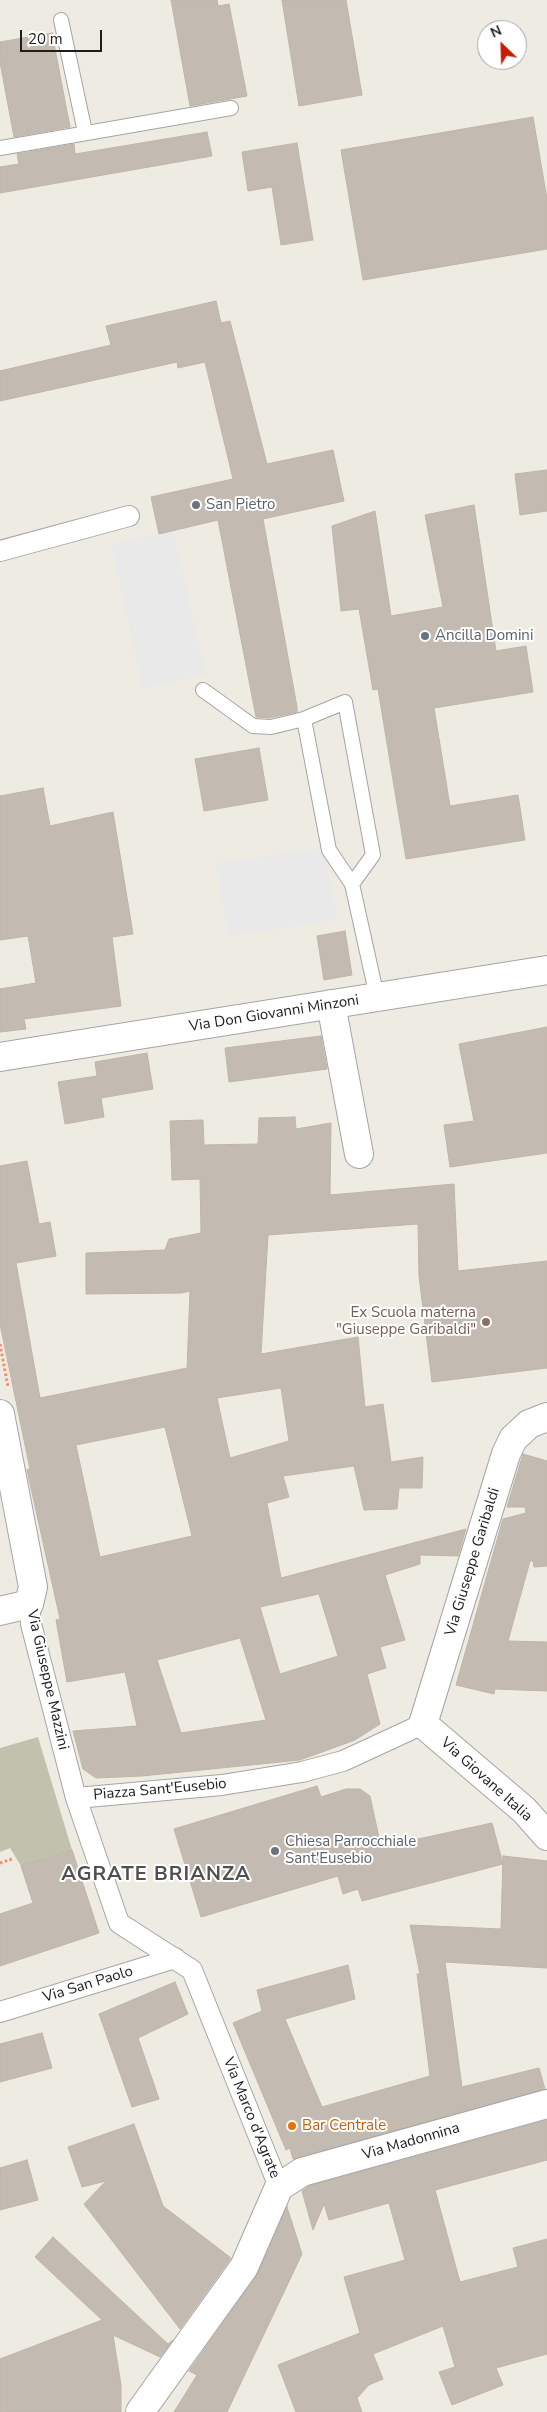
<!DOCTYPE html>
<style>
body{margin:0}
#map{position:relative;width:547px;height:2412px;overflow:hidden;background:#eeece2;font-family:"Nunito Sans",sans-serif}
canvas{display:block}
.north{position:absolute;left:477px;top:20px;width:50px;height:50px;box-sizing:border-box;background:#fff;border:1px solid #a5a5a5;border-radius:50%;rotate:336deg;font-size:14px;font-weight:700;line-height:20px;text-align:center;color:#1d1d1d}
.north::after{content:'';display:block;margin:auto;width:18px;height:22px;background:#c91d01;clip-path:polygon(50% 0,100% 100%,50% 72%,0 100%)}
.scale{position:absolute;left:20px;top:30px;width:82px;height:22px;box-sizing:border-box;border:2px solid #1d1d1d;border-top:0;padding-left:6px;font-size:15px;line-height:18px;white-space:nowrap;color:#1d1d1d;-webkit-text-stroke:4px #fff;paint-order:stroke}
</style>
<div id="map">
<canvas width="547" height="2412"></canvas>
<div class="north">N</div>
<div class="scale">20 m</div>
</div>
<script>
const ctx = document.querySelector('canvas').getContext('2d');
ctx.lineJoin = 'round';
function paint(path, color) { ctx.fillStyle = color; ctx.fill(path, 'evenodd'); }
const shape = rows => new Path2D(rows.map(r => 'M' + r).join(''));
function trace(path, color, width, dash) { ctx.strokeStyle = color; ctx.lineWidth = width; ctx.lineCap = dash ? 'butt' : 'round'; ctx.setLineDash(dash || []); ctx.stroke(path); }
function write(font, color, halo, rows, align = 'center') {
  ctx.font = font + ' "Nunito Sans",sans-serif'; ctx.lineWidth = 4; ctx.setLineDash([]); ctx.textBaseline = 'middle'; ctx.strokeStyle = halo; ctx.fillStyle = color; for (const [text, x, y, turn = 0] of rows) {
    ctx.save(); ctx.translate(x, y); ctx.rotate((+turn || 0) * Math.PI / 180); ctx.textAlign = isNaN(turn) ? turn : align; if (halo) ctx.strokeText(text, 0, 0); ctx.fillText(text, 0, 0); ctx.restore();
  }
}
const construction = shape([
 [38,1737,72,1850,21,1866,10,1848,0,1852,0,1748]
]);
const parking = shape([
 [173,530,206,675,143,689,111,544],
 [323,848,338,919,228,937,216,863]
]);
const building = shape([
 [171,0,217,0,218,6,229,4,247,96,190,106,171,0],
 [282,0,346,0,362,95,299,106,282,0],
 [52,33,70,127,14,137,0,62,0,42,52,33],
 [533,117,547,199,547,249,363,280,341,150,533,117],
 [207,132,212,156,0,193,0,167,19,164,17,154,74,144,75,154,207,132],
 [297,143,313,240,281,245,272,187,248,191,242,152,297,143],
 [216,301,221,323,230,321,267,464,333,450,344,501,263,519,297,707,297,712,269,718,256,717,218,520,159,534,151,497,233,479,205,362,178,368,177,362,0,401,0,371,111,345,106,326,216,301],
 [547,470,547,511,520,515,515,474,547,470],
 [474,505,496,651,526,646,533,692,434,708,450,806,518,795,525,840,406,859,378,689,373,690,359,609,341,611,332,526,375,511,391,616,443,607,425,515,474,505],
 [259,748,268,800,204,811,195,759,259,748],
 [43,788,50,826,113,812,133,934,112,937,121,1006,24,1019,26,1029,0,1032,0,989,36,983,28,936,0,940,0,796,43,788],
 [345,931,352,975,324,980,317,936,345,931],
 [547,1027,547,1153,450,1167,444,1125,474,1121,459,1044,547,1027],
 [321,1036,327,1069,229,1082,225,1048,321,1036],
 [147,1053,153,1089,101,1098,104,1117,65,1124,58,1082,97,1076,95,1062,147,1053],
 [295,1117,296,1129,331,1123,330,1195,454,1184,458,1271,547,1261,547,1368,432,1382,419,1276,418,1224,268,1235,261,1354,358,1337,365,1407,383,1404,391,1462,423,1457,422,1488,399,1488,397,1509,364,1510,354,1466,283,1476,289,1497,267,1503,281,1578,466,1529,458,1556,420,1555,420,1564,385,1575,405,1640,380,1647,386,1668,367,1674,380,1724,355,1740,300,1760,142,1776,96,1778,83,1769,73,1731,137,1726,125,1672,67,1682,56,1620,60,1619,27,1470,30,1469,0,1324,0,1166,27,1161,39,1224,50,1222,56,1256,16,1263,40,1398,187,1368,190,1291,182,1293,86,1294,86,1253,165,1250,169,1239,201,1233,200,1179,172,1180,170,1121,203,1120,204,1145,258,1144,259,1118,295,1117],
 [281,1388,289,1441,230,1458,217,1398,281,1388],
 [165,1427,192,1536,100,1557,76,1445,165,1427],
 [319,1594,338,1656,280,1674,260,1607,319,1594],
 [240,1638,266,1720,181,1733,157,1660,240,1638],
 [523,1454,547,1461,547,1566,534,1567,533,1561,530,1561,508,1641,547,1642,547,1691,495,1689,494,1694,456,1685,503,1519,526,1513,525,1507,507,1507,523,1454],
 [317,1786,321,1797,346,1789,360,1789,370,1796,381,1847,492,1823,503,1864,362,1901,358,1889,343,1894,338,1876,201,1917,174,1829,317,1786],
 [72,1850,99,1933,0,1966,0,1914,33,1903,21,1866,72,1850],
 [503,1856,547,1861,547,1968,445,1962,462,2087,539,2068,545,2089,293,2159,290,2148,286,2150,233,2023,262,2011,257,1990,348,1965,355,1999,285,2019,322,2107,430,2076,417,1974,420,1974,410,1925,501,1929,503,1856],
 [175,1982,188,2014,138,2038,159,2099,132,2107,99,2014,175,1982],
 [42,2033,52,2068,0,2082,0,2044,42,2033],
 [547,2120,547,2160,435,2190,460,2282,518,2267,513,2248,547,2239,547,2354,496,2368,503,2385,452,2405,439,2372,455,2367,443,2326,373,2354,383,2379,369,2385,357,2398,362,2412,296,2412,278,2365,360,2333,344,2277,405,2260,389,2203,329,2220,324,2204,313,2230,302,2191,309,2186,547,2120],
 [134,2124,163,2206,231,2258,180,2329,84,2204,106,2181,82,2187,68,2147,134,2124],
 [27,2160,38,2200,0,2210,0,2168,27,2160],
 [287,2207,302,2254,227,2412,174,2412,197,2375,189,2371,258,2273,287,2207],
 [53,2237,168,2344,173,2340,160,2357,113,2335,121,2385,121,2412,0,2412,0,2359,102,2320,35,2257,53,2237]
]);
const path = shape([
 [0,1344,8,1387],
 [0,1863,12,1859]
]);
const service = shape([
 [61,20,85,132],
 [0,148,231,108],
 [203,690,253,726,271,727,304,719,345,702,373,855,352,884,377,997],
 [304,719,329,850,352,884]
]);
const pedestrian = shape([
 [0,551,129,516],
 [29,1604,31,1624,76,1798,119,1923,192,1970,279,2187],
 [76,1798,222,1785,302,1772,343,1761,423,1724],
 [0,2012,175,1958]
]);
const minor = shape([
 [331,1004,359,1154],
 [0,1057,547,970],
 [0,1414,33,1587,29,1604,0,1611],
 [547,1417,529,1424,513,1439,506,1454,423,1724,524,1810,547,1836],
 [140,2412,244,2267,279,2187,302,2172,547,2104]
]);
const markers = [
 [196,505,5,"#6b7280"],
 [425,636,5,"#6b7280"],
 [486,1322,5,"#8d6e63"],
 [275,1851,5,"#6b7280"],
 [292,2126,5,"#e8710a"]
];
const worshipNames = [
 ["San Pietro",206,505],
 ["Ancilla Domini",435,636],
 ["Chiesa Parrocchiale",285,1842],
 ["Sant'Eusebio",285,1859]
];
const streetNames = [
 ["Via Don Giovanni Minzoni",274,1014,-9],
 ["Via Giuseppe Garibaldi",473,1562,-73],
 ["Via Giuseppe Mazzini",47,1680,77],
 ["Via Giovane Italia",486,1780,42],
 ["Piazza Sant'Eusebio",160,1790,-5],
 ["Via San Paolo",88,1985,-17],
 ["Via Marco d'Agrate",251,2118,68],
 ["Via Madonnina",411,2142,-16]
];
const educationNames = [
 ["Ex Scuola materna",476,1313],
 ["\"Giuseppe Garibaldi\"",476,1330]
];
const foodNames = [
 ["Bar Centrale",302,2126]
];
const districtNames = [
 ["AGRATE BRIANZA",156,1875]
];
paint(construction, '#c0c2ae');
paint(parking, '#e9e9e9');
paint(building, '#c3bbb2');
trace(building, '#c0b4a5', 1);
trace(service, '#a4a4a4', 16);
trace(pedestrian, '#a4a4a4', 22);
trace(minor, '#a4a4a4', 30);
trace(path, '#f98c68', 3, [2.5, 2.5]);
trace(service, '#fff', 14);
trace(pedestrian, '#fff', 20);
trace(minor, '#fff', 28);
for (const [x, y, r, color] of markers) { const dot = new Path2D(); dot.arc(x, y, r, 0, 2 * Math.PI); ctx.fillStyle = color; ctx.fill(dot); trace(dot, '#fff', 2); }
write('15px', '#5b616d', '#fff', worshipNames, 'left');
write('15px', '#1d1d1d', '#fff', streetNames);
write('15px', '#785e54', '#fff', educationNames, 'right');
write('15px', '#c56008', '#fff', foodNames, 'left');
ctx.letterSpacing = '1px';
write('bold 20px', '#505050', '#fff', districtNames);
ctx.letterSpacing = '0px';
</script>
